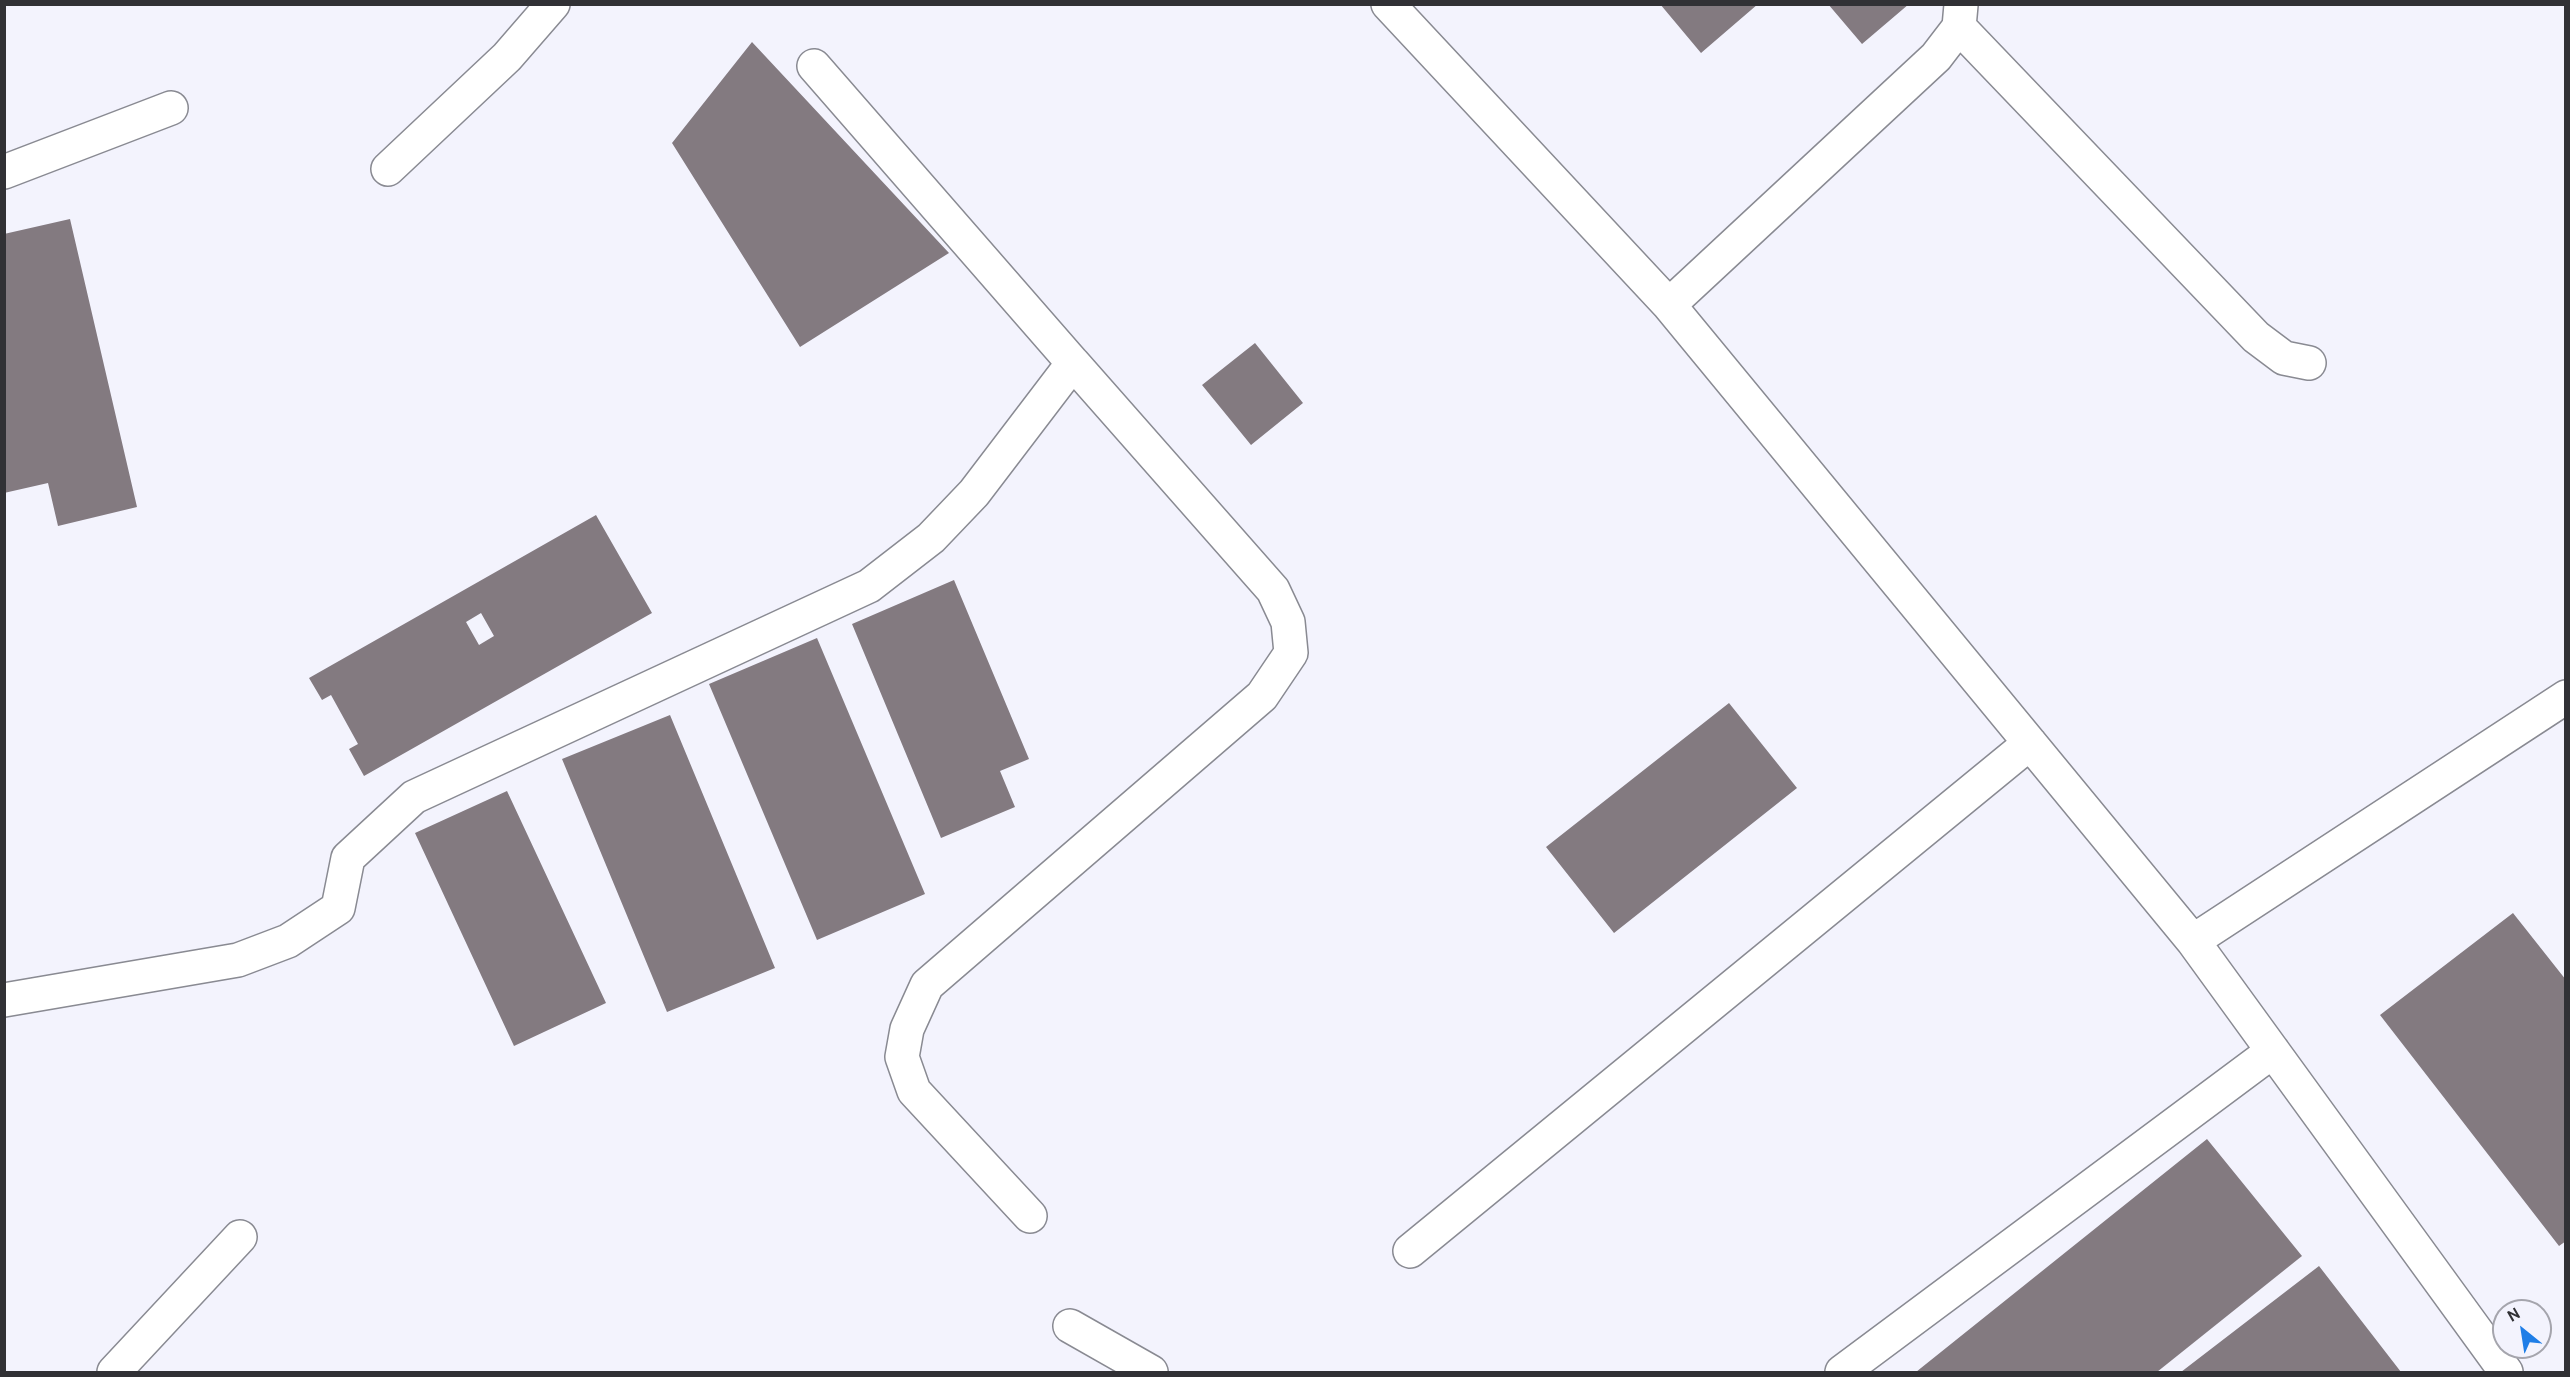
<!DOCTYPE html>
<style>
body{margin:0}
#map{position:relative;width:2570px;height:1377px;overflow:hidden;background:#f3f3fd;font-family:Cabin,sans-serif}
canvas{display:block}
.frame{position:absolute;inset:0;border:6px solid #313135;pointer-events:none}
.north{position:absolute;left:2492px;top:1299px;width:60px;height:60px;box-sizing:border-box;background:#f3f3fd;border:2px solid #a5a5ad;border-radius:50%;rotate:330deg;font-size:16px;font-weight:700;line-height:24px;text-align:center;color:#313135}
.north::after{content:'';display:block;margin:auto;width:21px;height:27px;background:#1f7ee7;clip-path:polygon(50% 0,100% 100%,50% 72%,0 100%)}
</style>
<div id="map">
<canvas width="2570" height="1377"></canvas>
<div class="frame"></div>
<div class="north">N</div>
</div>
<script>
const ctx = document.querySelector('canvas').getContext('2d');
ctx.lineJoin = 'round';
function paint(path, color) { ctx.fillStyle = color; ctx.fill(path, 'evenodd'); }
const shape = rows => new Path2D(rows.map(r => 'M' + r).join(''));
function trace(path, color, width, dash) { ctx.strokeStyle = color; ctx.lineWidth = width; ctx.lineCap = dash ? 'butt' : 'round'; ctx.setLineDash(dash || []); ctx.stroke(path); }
const building = shape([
 [1660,4,1758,4,1701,53],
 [1828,4,1909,4,1862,44],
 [752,42,949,253,800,347,672,143],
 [70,219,137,507,58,526,48,483,4,493,4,234],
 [1255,343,1303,403,1251,445,1202,385],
 [596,515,652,613,364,776,349,749,358,744,331,695,322,700,309,678],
 [481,613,494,636,479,645,466,622],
 [954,580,1029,759,1000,771,1015,807,941,838,852,624],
 [817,638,925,894,817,940,709,684],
 [1729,703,1797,788,1614,933,1546,847],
 [670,715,775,968,667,1012,562,759],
 [507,791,606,1003,514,1046,415,833],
 [2513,913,2566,980,2566,1241,2559,1246,2380,1015],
 [2207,1139,2302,1256,2157,1372,1916,1372],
 [2319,1266,2401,1372,2181,1372]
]);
const minor = shape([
 [1388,4,1669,305,2193,941,2506,1372],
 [1959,27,2256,337,2284,358,2309,363],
 [814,66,1073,363],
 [388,169,507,57,553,4],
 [4,172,171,108],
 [1669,305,1936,57,1959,27,1961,5],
 [2193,941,2566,697],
 [4,1000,238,960,288,941,338,908,348,858,414,797,869,586,931,538,974,493,1073,363,1273,590,1288,622,1291,653,1262,696,927,985,907,1029,902,1057,914,1091,1030,1216],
 [1410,1251,2030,743],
 [1070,1326,1151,1372],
 [114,1372,240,1237],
 [1842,1372,2273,1051]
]);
paint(building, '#837a80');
trace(minor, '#898a92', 36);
trace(minor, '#fff', 33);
</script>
